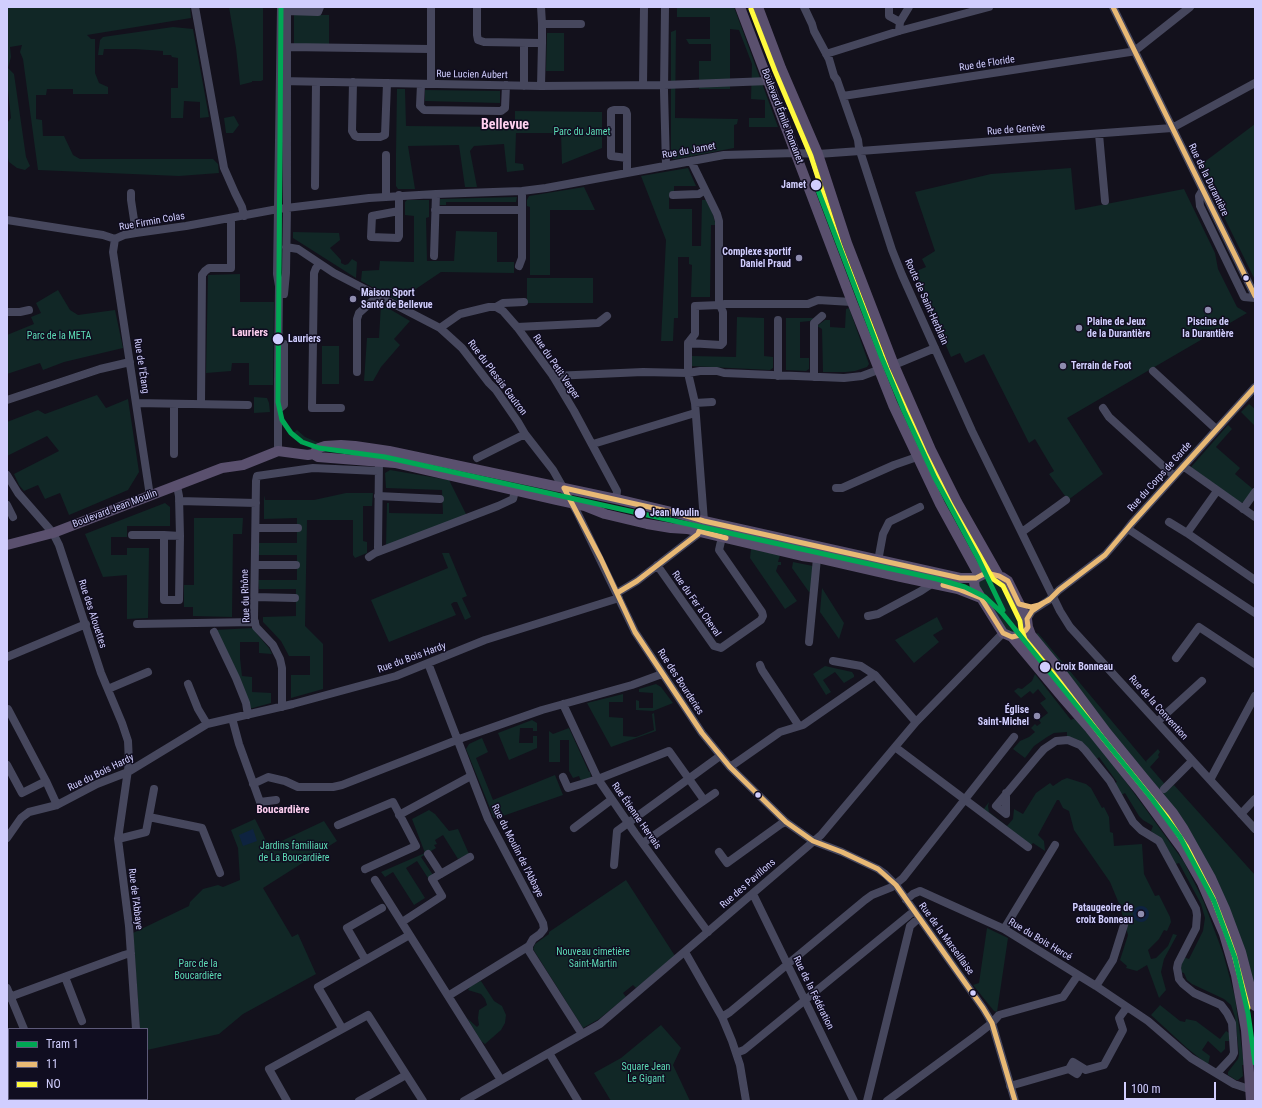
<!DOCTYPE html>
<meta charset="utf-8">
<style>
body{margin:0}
#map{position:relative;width:1262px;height:1108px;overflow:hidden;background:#13111c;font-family:"Roboto Condensed",sans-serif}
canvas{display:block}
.frame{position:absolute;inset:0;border:8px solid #d1cefe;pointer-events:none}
.legend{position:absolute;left:8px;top:1028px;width:140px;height:72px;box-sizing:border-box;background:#100d20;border:1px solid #5d5a79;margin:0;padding:5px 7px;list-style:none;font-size:12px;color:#d1cefe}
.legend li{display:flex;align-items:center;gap:8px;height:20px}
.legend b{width:20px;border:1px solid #5d5a79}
.scale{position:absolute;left:1124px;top:1082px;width:92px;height:18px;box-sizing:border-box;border:2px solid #d1cefe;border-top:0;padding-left:5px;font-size:12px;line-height:14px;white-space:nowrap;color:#d1cefe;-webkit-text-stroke:3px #100d20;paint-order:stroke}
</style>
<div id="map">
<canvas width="1262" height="1108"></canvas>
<div class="frame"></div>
<ul class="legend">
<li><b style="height:5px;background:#00a754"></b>Tram 1</li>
<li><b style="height:5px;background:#e8b975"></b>11</li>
<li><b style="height:5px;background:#fffa3e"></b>NO</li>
</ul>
<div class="scale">100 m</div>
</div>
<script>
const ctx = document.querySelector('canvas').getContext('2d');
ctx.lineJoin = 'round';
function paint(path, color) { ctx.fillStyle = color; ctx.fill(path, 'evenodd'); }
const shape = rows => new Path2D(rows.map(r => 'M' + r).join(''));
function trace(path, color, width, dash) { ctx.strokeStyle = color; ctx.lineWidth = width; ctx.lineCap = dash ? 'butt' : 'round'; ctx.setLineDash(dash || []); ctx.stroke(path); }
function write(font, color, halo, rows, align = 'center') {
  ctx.font = font + ' "Roboto Condensed",sans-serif'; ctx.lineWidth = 3; ctx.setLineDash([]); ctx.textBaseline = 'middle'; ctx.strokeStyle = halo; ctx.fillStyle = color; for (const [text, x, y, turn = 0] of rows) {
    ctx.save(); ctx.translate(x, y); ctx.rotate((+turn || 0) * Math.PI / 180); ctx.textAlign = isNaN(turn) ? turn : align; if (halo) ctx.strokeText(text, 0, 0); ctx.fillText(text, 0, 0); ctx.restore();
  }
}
const green = shape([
 [7,7,190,7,191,18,87,35,91,39,95,39,95,73,99,83,108,87,108,94,73,94,73,89,47,89,46,95,36,95,36,119,42,120,43,136,64,136,73,155,80,159,213,159,218,164,219,173,179,176,38,170,23,59,20,52,22,45,10,47,11,57,8,68,14,74,26,157,30,166,25,170,17,168,9,162,7,153,7,123,11,118,8,91,7,89],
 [229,7,263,7,263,80,261,81,252,81,252,82,240,85,236,48],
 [677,7,737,7,734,7,778,127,749,127,749,118,765,118,765,100,751,99,752,64,739,30,730,29,730,89,699,89,699,61,711,61,711,44,689,44,686,39,710,39,710,17,677,17],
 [294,15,329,15,329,45,294,45],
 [173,27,193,29,209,117,200,118,200,102,184,101,183,118,171,118,171,88,178,88,178,58,172,57,171,55,163,55,163,51,135,49,104,49,103,55,98,55,100,40,103,37],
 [676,30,675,118,738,119,737,124,734,125,734,148,676,159,673,159,671,155,671,32],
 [547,33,564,33,564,71,546,71],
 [397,89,405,89,406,126,515,127,515,111,602,112,602,148,562,164,561,133,516,133,515,163,523,164,524,170,507,172,504,144,474,146,470,151,477,187,465,187,459,145,408,146,415,189,398,189,396,186,396,153],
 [425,90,500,91,500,103,425,101],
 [234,116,239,125,233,133,226,133,224,118],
 [1255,124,1255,280,1199,166],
 [688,168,696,186,674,186,674,191,669,194,669,209,692,209,692,246,701,246,702,200,706,200,711,209,716,225,711,225,710,297,691,297,692,265,689,264,689,257,678,257,678,318,674,318,673,341,661,341,666,240,641,176],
 [1071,168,1075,210,1184,189,1215,253,1218,269,1237,307,1247,313,1067,418,1103,474,1068,500,1049,474,1054,471,1035,439,1029,443,984,354,965,363,960,353,951,357,914,272,926,267,922,259,935,251,915,192,991,174],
 [584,187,595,210,550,210,550,275,530,275,530,207,527,206,527,200,529,196],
 [517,197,516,202,446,202,446,205,440,205,440,199],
 [407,200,429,200,429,217,426,218,427,261,454,261,456,231,497,232,497,262,514,262,514,273,441,272,398,301,361,281,362,271,379,270,380,261,414,262,414,216,405,215,405,202],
 [293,232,339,233,340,240,330,248,341,260,341,263,345,265,348,264,352,259,357,262,356,278,293,238],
 [240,274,240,302,274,302,273,385,249,385,249,363,232,363,231,371,206,373,208,275],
 [527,278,593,278,593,303,527,303],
 [58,290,70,310,78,315,115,310,123,348,64,362,43,370,40,363,7,374,7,335,34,324,31,317,41,313,36,303],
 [381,304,410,321,394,339,400,345,381,367,373,381,364,381,367,338,379,338],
 [849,308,869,364,867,367,855,371,846,372,823,372,822,329,817,326,825,320,830,320,830,327,845,328,846,309],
 [737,317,764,318,764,356,773,357,773,368,770,370,691,366,692,356,736,357],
 [786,318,814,318,810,321,800,322,800,358,809,358,809,369,806,371,786,370],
 [322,346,339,346,339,384,322,384],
 [97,395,106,408,128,399,139,472,128,490,69,515,60,493,45,499,38,485,24,491,19,485,14,474,59,451,47,436,7,456,7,422,38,410,45,414],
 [254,397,267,398,269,403,270,412,254,413],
 [1249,404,1255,409,1254,425,1241,412],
 [1228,425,1232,429,1216,447,1240,468,1235,474,1253,489,1244,502,1240,503,1191,467],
 [297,430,305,437,319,443,313,448,301,443,291,435],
 [452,467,557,491,555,497,451,474],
 [390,470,449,480,467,516,386,547,387,503,389,503,389,513,443,514,442,490,386,488,385,473],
 [346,493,373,493,372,506,363,506,363,541,367,542,367,553,355,558,353,555,353,520,307,520,305,626,323,644,323,689,291,698,291,675,310,675,310,656,289,656,281,641,266,625,263,622,263,617,296,616,296,589,259,589,258,580,297,580,297,555,258,555,259,543,297,543,297,518,264,519,264,495,265,500,314,500],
 [165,503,170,507,170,526,127,526,127,537,111,537,111,555,127,555,127,548,149,548,148,618,127,619,127,575,103,577,85,534],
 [194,518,243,518,242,534,233,534,232,617,193,616,193,607,184,607,184,585,194,585],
 [749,534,825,551,824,557,748,540],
 [751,549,780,555,778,562,781,562,781,565,778,565,776,571,797,601,785,609,750,558],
 [828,551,913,570,911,576,827,558],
 [442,553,449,553,467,596,462,598,471,617,465,620,457,602,454,602,451,604,456,615,389,642,371,600,448,568],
 [793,562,813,566,811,591,809,592,792,568],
 [984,577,1004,583,1025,623,1017,633,1007,632,978,587,979,582],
 [822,588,844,623,839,639,820,612],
 [937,617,943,629,933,635,939,642,914,663,895,640],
 [253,628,257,634,269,648,272,654,259,653,259,642,240,642,240,658,242,676,252,677,252,692,271,693,271,703,249,709,215,630],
 [1038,633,1147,763,1146,761,1158,749,1160,752,1158,755,1159,757,1150,767,1169,789,1174,785,1255,875,1255,990,1237,929,1150,780,1034,635],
 [825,666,852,672,854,675,854,677,844,683,835,672,823,680,831,692,826,695,813,674],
 [1035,674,1071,720,1075,718,1118,771,1166,837,1184,862,1203,900,1223,953,1235,997,1244,1065,1242,1065,1243,1076,1238,1080,1236,1080,1228,1075,1228,1072,1238,1059,1239,1055,1235,1017,1231,1005,1224,999,1192,984,1187,980,1184,973,1180,972,1183,957,1189,959,1203,931,1205,918,1201,904,1179,863,1176,864,1163,841,1151,831,1153,826,1143,820,1139,816,1125,793,1121,795,1114,784,1117,782,1099,757,1097,759,1084,744,1079,740,1067,737,1067,732,1054,733,1047,737,1034,746,1025,758,1013,749,1020,741,1029,737,1035,732,1031,728,1035,724,1037,726,1041,723,1039,720,1048,713,1040,703,1046,699,1038,689,1033,694,1030,691,1021,698,1014,691,1018,688,1022,689,1032,681],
 [656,684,661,687,673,703,653,711,636,710,636,700,639,701,639,708,653,708,653,693,639,692,639,689],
 [623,694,623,702,609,702,609,717,623,718,623,736,636,737,654,730,652,714,654,713,656,731,611,747,587,703],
 [532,720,537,723,537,731,533,731,533,728,520,728,519,743,533,743,533,736,537,736,537,748,509,760,498,733],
 [569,728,589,772,590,771,591,778,581,781,579,776,573,778,569,771,569,740,560,740,560,762,549,762,549,731,553,734],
 [482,738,488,752,476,758,493,800,555,775,563,795,500,817,499,815,494,818,466,749,469,744],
 [1067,778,1086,784,1091,788,1102,808,1104,807,1109,817,1110,832,1113,833,1114,846,1142,844,1144,874,1155,896,1159,895,1170,917,1171,922,1167,931,1164,930,1159,939,1148,950,1151,959,1156,958,1168,946,1173,934,1177,935,1164,959,1161,972,1166,990,1159,998,1147,965,1137,971,1126,968,1127,966,1120,960,1128,935,1120,906,1110,882,1074,830,1069,811,1063,808,1059,800,1057,800,1038,835,1044,841,1045,851,1033,843,1030,846,983,810,989,802,988,806,989,812,1007,826,1013,819,1014,809,1023,814,1036,793,1050,783,1053,786,1062,780],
 [429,810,435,814,449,831,458,829,469,854,458,859,443,835,435,840,437,844,434,845,436,848,421,857,433,875,428,878,417,861,406,868,425,898,414,905,393,872,385,877,381,872,425,853,412,819],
 [255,819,269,847,324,821,337,841,263,888,292,937,298,934,316,974,243,1014,219,1034,147,1050,147,1029,140,1029,133,933,189,906,190,902,203,889,218,885,223,887,240,880,238,848,231,830],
 [626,880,675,956,636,988,633,985,623,993,626,997,599,1019,583,1028,533,949,535,944,549,934,549,932],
 [987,928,1008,938,997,1012,994,1011,973,985,979,983],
 [481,981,494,1001,502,1006,506,1015,505,1023,501,1030,485,1044,481,1041,467,1018,477,1027,479,1025,478,1018,479,1010,487,1005,485,999,481,994,468,990,471,985],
 [1160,1005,1180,1021,1185,1022,1186,1019,1196,1021,1220,1039,1226,1031,1229,1033,1229,1041,1225,1041,1225,1049,1221,1053,1208,1041,1202,1050,1210,1056,1208,1065,1187,1048,1151,1015],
 [661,1025,681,1048,673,1065,690,1101,611,1101,594,1073,621,1058]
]);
const water = shape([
 [253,829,257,841,243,846,239,835],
 '1133 914a8 8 0 1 1 16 0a8 8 0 1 1-16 0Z'
]);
const minor = shape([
 [195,7,224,168,235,193,242,207,244,216],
 [477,7,477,35,478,40,484,42,542,43,542,24,581,24],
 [541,7,542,24],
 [665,7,664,91,666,165],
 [804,7,812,24,814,31,829,59,834,76,837,80,858,140,859,148,892,250,902,275,972,431,1060,611,1070,627,1255,829],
 [889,7,889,16,900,22],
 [1113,7,1255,296],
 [287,11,318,12,320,7],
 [899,31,900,22,909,7],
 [288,47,430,49],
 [826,54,899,31,989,7],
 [280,81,541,86,664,85,769,81],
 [353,82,352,131,355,136,358,137,380,137,385,135,387,83],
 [421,84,420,106,424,110,501,111,505,108,506,85],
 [431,84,431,7],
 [643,85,644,7],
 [524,86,524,43],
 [541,86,542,43],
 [843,96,1130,52,1137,49,1190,7],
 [1099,134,1105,201],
 [386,155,386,196],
 [627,158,611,156,611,111,614,110,624,110,626,111,627,114,627,173],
 [691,161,717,214,719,221,719,302,720,305,695,306,695,334,688,343,688,373,695,403,704,521],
 [315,186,316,82],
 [1202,191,1199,196,1200,206,1244,297,1255,298],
 [131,193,131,200,136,233],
 [673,195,699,194,705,190],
 [435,210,522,210],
 [399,211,372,216,371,237,398,238,399,236,399,195],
 [7,220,103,235,115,239,124,235,136,233,186,226,278,209,369,198,436,194,522,191,546,188,724,155,796,153,818,154,860,151,1172,128,1255,83],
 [115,239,113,252,150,496],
 [286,247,298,249,334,273,440,328,462,348,489,383,496,390,518,422,525,434,553,470,577,512,635,632,702,733,730,767,786,822,813,841,842,852,878,869,885,874,896,885,983,1008,992,1023,1015,1101],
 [434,256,436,194],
 [320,264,316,268,314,273,312,408,341,408],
 [519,266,522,258,522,191],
 [284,294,286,273,287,208,287,7],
 [496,307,503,303,524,302],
 [7,312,20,312,29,310],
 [778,320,778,376],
 [517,327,598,323,607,316],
 [440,328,460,314,489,307,496,307,503,311,517,327,553,376,574,411,617,491,616,499],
 [688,343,721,345,723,343,723,312,720,305,725,304,808,304,818,300,852,302],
 [894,365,935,348],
 [1153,371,1216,429],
 [357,372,357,319,359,313,378,296],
 [553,376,643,372,688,373,700,371,717,371,724,373,844,378,862,376,878,370],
 [814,377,814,323,822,316],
 [7,400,100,369,130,362],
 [136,403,248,405],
 [695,403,712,402],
 [201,404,202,275,205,271,209,268,231,268,231,218],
 [1103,408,1109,417,1174,476],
 [279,409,284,405,284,344],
 [593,444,695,413],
 [378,449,379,462,378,548],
 [278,451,278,381,279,286,277,274,281,7],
 [174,454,174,404],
 [477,458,525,434],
 [1183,466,1255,517],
 [7,475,18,493,53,533,59,545,101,673,122,723,128,741,129,763,118,839,129,926,136,1029],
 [836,488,842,488,894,465,917,457],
 [378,496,440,499],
 [179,501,256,503],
 [7,505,13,517],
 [1243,509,1255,492],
 [1169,522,1187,533,1255,580],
 [256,528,298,528],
 [1128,529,1255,613],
 [1022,532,1066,500],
 [1187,533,1217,491],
 [132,535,164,535,164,600,179,600,180,536,179,496,177,486],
 [164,535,180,536],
 [369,557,375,553,498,506,513,499,515,491],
 [878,561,883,534,889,522,920,507],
 [255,565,296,565],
 [657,565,714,646,721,648,761,620,763,616,762,612,719,550,722,537],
 [617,593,637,581,698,534,699,531],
 [255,597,295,598],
 [868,616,878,614,921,591,930,585,931,583],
 [1027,619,1032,611,1049,600,1059,590,1105,555,1125,532,1132,523,1255,387],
 [137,624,255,622],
 [214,632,236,678,246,703,248,715],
 [809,642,817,558],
 [7,657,86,624],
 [1176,658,1199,627,1255,664],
 [833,661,861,666,875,675,916,722],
 [428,663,488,819,543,923,544,929,540,934,533,939,529,946,529,951,582,1034],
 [760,665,762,670,799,726],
 [188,684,198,709,207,724],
 [108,689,148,672],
 [563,704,598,779,635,833,708,932],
 [282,707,282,668,280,659,273,645,256,627,254,619,256,481,257,476,313,468,378,471],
 [7,709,8,709,46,781,57,805],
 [232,718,239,744,260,802,276,800],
 [1157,722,1202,681],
 [895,747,1028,847],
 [7,765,22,793,46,781],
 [730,767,780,732,803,725,875,675],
 [563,777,568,788,598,779,669,751,704,800],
 [1210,780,1255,696],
 [253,784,268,777,285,781,298,787,333,787,342,785,462,738,542,710,632,685,662,674],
 [1164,789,1192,761],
 [1006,793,1006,814,996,806,1037,757,1044,749,1056,741,1068,740,1080,745,1085,750,1110,781,1133,822,1141,830,1159,841,1196,909,1197,915,1196,928,1178,963,1177,968,1179,979,1183,984,1194,993,1221,1005,1227,1013,1232,1023,1234,1053,1232,1057,1217,1073],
 [1241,814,1255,799],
 [399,815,471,776],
 [149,817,202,828,220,873],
 [338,825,393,802,416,846,365,869],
 [574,828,611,800],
 [7,838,21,818,29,812,57,805,97,784,128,772,207,724,293,704,396,676,485,640,619,598],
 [118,839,146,832,154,789],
 [643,843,715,793],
 [719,852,727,863,781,824,786,822],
 [428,854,441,874],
 [614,865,617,831,720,756],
 [375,880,501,1080],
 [753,894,854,1101],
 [906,900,913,894,920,891,1004,929,1096,986,1148,1021,1191,1058,1234,1084,1246,1088,1250,1088],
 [402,922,442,896,432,879,470,857],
 [1004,929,1055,845],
 [685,952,722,1017,732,1041,740,1065,746,1101],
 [365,959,347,928,382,908],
 [65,977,82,1021],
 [1096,986,1113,960,1124,925],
 [7,988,24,1029],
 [448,996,529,946],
 [7,998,124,955,131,953],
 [722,1017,730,1012,865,900,872,895,892,887,903,878,1014,737],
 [342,1028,318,987,406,937],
 [549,1053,578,1101],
 [736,1053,744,1050,914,911],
 [1069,1069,1077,1074,1081,1067],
 [1010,1086,1069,1069,1073,1062,1086,1070,1104,1065,1123,1030,1119,1018,1127,1007],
 [53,1099,53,1101],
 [141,1099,141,1101],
 [24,1101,29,1099],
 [287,1101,269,1069,368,1015,423,1101],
 [359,1101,406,1075],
 [464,1101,600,1024,759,888,821,835,916,722,1003,633],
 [867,1101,910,926,919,918],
 [887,1101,978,1034,992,1023,999,1015,1063,997,1078,975]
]);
const major = shape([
 [740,7,852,302,893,405,940,504,979,575],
 [758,7,781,68,818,154,847,243,894,365,931,450,957,502,999,576],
 [313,454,318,457,395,463,556,500,585,506,605,514,647,524,671,528,687,529,802,556,817,558,900,577,958,589,981,598],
 [7,545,53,533,222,468,243,465,278,451,308,455,313,454,319,448,325,446,341,445,355,446,389,451,616,499,676,513,704,521,960,578,976,578],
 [986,573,1002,577,1008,581,1027,619,1028,627,1020,635,1012,637,1003,633,975,588,974,582,976,578,986,573],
 [1028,627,1031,635,1059,669,1107,733,1147,782,1173,813,1183,828,1211,878,1225,909,1241,952,1255,1006],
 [1012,637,1063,698,1090,729,1139,790,1183,850,1202,883,1224,934,1236,975,1246,1030,1251,1101]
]);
const tram = shape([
 [752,7,819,184],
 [1068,690,1082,713]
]);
const bus1 = shape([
 [1113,7,1255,296],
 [564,488,676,513,704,521,960,578,976,578,986,573,999,576,1008,581,1019,604,1031,607,1039,605,1049,600,1059,590,1105,555,1132,523,1255,387],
 [564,488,601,559,635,632,702,733,730,767,786,822,813,841,842,852,878,869,896,885,983,1008,992,1023,1015,1101],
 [943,585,958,589,981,598,1003,633,1012,637,1020,635,1026,630,1028,627,1027,619,1032,611,1048,600],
 [617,593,637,581,698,534,699,531,726,538]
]);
const bus2 = shape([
 [751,9,775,71,811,156,840,246,887,368,925,453,951,505,993,579,1003,586,1020,621,1021,629,1025,639,1053,673,1102,737,1167,817,1186,846,1213,898,1226,932,1234,954,1248,1008]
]);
const tram1 = shape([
 [281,7,278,402,282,420,291,433,302,442,319,448,385,457,937,579,965,587,985,597,1002,613,1152,799,1180,837,1214,901,1235,958,1248,1013,1255,1063],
 [816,185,881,356,904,411,935,478,978,558,1003,610]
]);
const markers = [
 [816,185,6,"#d1cefe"],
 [799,258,4,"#8e8caf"],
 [1246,278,3.5,"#d1cefe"],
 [353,299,4,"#8e8caf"],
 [1208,310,4,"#8e8caf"],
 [1079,328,4,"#8e8caf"],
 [278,339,6,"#d1cefe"],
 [1063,366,4,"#8e8caf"],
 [640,513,6,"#d1cefe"],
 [1045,667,6,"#d1cefe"],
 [1037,716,4,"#8e8caf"],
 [758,795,3.5,"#d1cefe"],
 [1141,914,4,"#8e8caf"],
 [973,993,3.5,"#d1cefe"]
];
const streetNames = [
 ["Rue de Floride",987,64,-9],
 ["Rue Lucien Aubert",472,75,1],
 ["Boulevard Émile Romanet",782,116,69],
 ["Rue de Genève",1016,130,-4],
 ["Rue du Jamet",689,151,-10],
 ["Rue de la Durantière",1208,180,64],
 ["Rue Firmin Colas",152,222,-10],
 ["Route de Saint-Herblain",926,302,66],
 ["Rue de l'Étang",141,366,81],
 ["Rue du Petit Verger",556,367,56],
 ["Rue du Plessis Gautron",497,378,53],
 ["Rue du Corps de Garde",1160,477,-48],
 ["Boulevard Jean Moulin",115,509,-21],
 ["Rue du Rhône",246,596,-92],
 ["Rue du Fer à Cheval",696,604,55],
 ["Rue des Alouettes",92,614,72],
 ["Rue du Bois Hardy",412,658,-20],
 ["Rue des Bourderies",680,682,57],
 ["Rue de la Convention",1158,708,48],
 ["Rue du Bois Hardy",101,773,-26],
 ["Rue Étienne Hervais",636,816,55],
 ["Rue du Moulin de l'Abbaye",517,851,63],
 ["Rue des Pavillons",748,884,-41],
 ["Rue de l'Abbaye",135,899,83],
 ["Rue de la Marseillaise",946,939,54],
 ["Rue du Bois Hercé",1040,940,31],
 ["Rue de la Fédération",813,993,64]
];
const parkNames = [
 ["Parc du Jamet",582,132],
 ["Parc de la META",59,336],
 ["Jardins familiaux",294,846],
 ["de La Boucardière",294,858],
 ["Nouveau cimetière",593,952],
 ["Saint-Martin",593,964],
 ["Parc de la",198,964],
 ["Boucardière",198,976],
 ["Square Jean",646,1067],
 ["Le Gigant",646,1079]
];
const stopNames = [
 ["Jamet",806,185,"right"],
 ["Lauriers",288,339],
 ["Jean Moulin",650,513],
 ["Croix Bonneau",1055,667]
];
const poiNames = [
 ["Complexe sportif",791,252],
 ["Daniel Praud",791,264],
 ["Maison Sport",361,293,"left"],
 ["Santé de Bellevue",361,305,"left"],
 ["Plaine de Jeux",1087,322,"left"],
 ["de la Durantière",1087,334,"left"],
 ["Piscine de",1208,322,"center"],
 ["la Durantière",1208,334,"center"],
 ["Terrain de Foot",1071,366,"left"],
 ["Église",1029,710],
 ["Saint-Michel",1029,722],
 ["Pataugeoire de",1133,908],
 ["croix Bonneau",1133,920]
];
const neighbourhoodNames = [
 ["Lauriers",250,333],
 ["Boucardière",283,810]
];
const districtNames = [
 ["Bellevue",505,125]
];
paint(green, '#112726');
paint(water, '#0e2340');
trace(minor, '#46475d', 8);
trace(major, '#5a506e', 10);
trace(tram, '#405664', 1);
trace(bus1, '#e8b975', 5);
trace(bus2, '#fffa3e', 5);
trace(tram1, '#00a754', 5);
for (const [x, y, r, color] of markers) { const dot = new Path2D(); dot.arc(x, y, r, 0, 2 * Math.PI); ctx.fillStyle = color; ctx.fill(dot); trace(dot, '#100d20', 1.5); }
write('10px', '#d1cefe', '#100d20', streetNames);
write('10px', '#5cdbb5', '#100d20', parkNames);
write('bold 10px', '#d1cefe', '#100d20', stopNames, 'left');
write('bold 10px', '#d1cefe', '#100d20', poiNames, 'right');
write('bold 11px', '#fecfef', '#100d20', neighbourhoodNames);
write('bold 14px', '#fecfef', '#100d20', districtNames);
</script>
